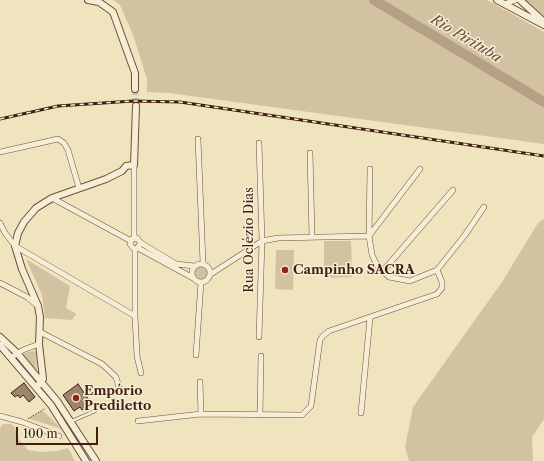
<!DOCTYPE html>
<meta charset="utf-8">
<style>
body{margin:0}
#map{position:relative;width:544px;height:461px;overflow:hidden;background:#f0e4bf;font-family:"Libre Caslon Text",serif}
canvas{display:block}
.scale{position:absolute;left:16px;top:427px;width:82px;height:18px;box-sizing:border-box;border:2px solid #411e0e;border-top:0;padding-left:5px;font-size:12px;line-height:14px;white-space:nowrap;color:#411e0e;-webkit-text-stroke:3px #f5edd5;paint-order:stroke}
</style>
<div id="map">
<canvas width="544" height="461"></canvas>
<div class="scale">100 m</div>
</div>
<script>
const ctx = document.querySelector('canvas').getContext('2d');
ctx.lineJoin = 'round';
function paint(path, color) { ctx.fillStyle = color; ctx.fill(path, 'evenodd'); }
const shape = rows => new Path2D(rows.map(r => 'M' + r).join(''));
function trace(path, color, width, dash) { ctx.strokeStyle = color; ctx.lineWidth = width; ctx.lineCap = dash ? 'butt' : 'round'; ctx.setLineDash(dash || []); ctx.stroke(path); }
function write(font, color, halo, rows, align = 'center') {
  ctx.font = font + ' "Libre Caslon Text",serif'; ctx.lineWidth = 3; ctx.setLineDash([]); ctx.textBaseline = 'middle'; ctx.strokeStyle = halo; ctx.fillStyle = color; for (const [text, x, y, turn = 0] of rows) {
    ctx.save(); ctx.translate(x, y); ctx.rotate((+turn || 0) * Math.PI / 180); ctx.textAlign = isNaN(turn) ? turn : align; if (halo) ctx.strokeText(text, 0, 0); ctx.fillText(text, 0, 0); ctx.restore();
  }
}
const green = shape([
 [113,0,487,0,544,32,544,144,169,93,147,92,147,79,133,35,120,5],
 [525,0,544,0,544,17,530,6],
 [544,219,544,419,532,437,533,461,409,461,405,447,413,407,502,282,538,223],
 [324,241,351,241,352,277,324,278],
 [276,250,294,250,293,290,275,289],
 [26,259,70,286,66,308,76,314,72,320,45,318,42,295],
 '194 272a7 7 0 1 1 14 0a7 7 0 1 1-14 0Z',
 [33,351,36,352,37,372,23,356,25,353],
 [42,410,62,429,27,418],
 [3,424,11,424,15,427,18,438,28,450,40,452,58,451,68,448,75,461,0,461,0,428]
]);
const river = shape([
 [374,0,544,102]
]);
const building = shape([
 [24,383,35,397,29,402,23,395,20,398,18,395,15,397,11,393,24,383],
 [78,384,89,400,87,401,90,406,82,410,80,407,74,411,63,395,78,384]
]);
const tertiaryTunnel = shape([
 [135,89,136,106]
]);
const path = shape([
 [28,419,46,408]
]);
const service = shape([
 [72,421,95,411]
]);
const minor = shape([
 [504,4,516,0],
 [198,139,203,263],
 [0,152,58,139,64,143,68,150,79,188],
 [310,153,312,236],
 [134,165,134,238],
 [370,169,369,236,372,255,378,267,389,277,410,281,437,270,465,235,484,207],
 [52,198,131,241],
 [0,223,5,233,15,246,135,316],
 [141,243,136,249,133,248,130,244,132,239,137,238,141,243,176,264,194,266],
 [138,248,193,278],
 [135,249,135,316,137,356,141,373],
 '192 273a9 9 0 1 1 18 0a9 9 0 1 1-18 0Z',
 [382,272,453,190],
 [211,274,262,241,278,238,369,236,420,169],
 [0,283,27,297,38,306],
 [40,332,102,364,116,377,120,391],
 [259,337,262,241,259,143],
 [196,355,201,282],
 [12,357,23,350,39,344],
 [200,382,201,414],
 [361,413,370,318],
 [260,415,261,356],
 [0,416,22,422,59,436],
 [138,421,201,414,302,415,311,406,320,340,323,336,329,331,437,294,442,288,442,282,437,270]
]);
const tertiary = shape([
 [88,0,99,2,113,12,135,73,135,89],
 [497,0,544,25],
 [520,0,543,21],
 [0,337,17,353,57,401,96,461],
 [0,345,51,405,86,461],
 [37,387,43,379,39,344,40,317,38,306,22,269,15,246,18,233,24,222,36,208,52,198,106,179,122,171,126,166,134,165,136,106]
]);
const rail = shape([
 [0,119,58,106,133,101,180,102,544,156]
]);
const markers = [
 [285,270,4,"#8f2418"],
 [76,398,4,"#8f2418"]
];
const streetNames = [
 ["Rua Oclézio Dias",249,240,-90]
];
const poiNames = [
 ["Campinho SACRA",293,270],
 ["Empório",84,391],
 ["Prediletto",84,406]
];
const waterNames = [
 ["Rio Pirituba",466,39,31]
];
paint(green, '#d2c2a1');
trace(river, '#b4a183', 10);
paint(building, '#9c856a');
trace(building, '#411e0e', 1);
trace(tertiaryTunnel, '#cdbc9c', 6, [6, 3]);
trace(service, '#6d503a', 4);
trace(minor, '#6d503a', 6);
trace(tertiary, '#6d503a', 8);
trace(path, '#411e0e', 1, [1, 2]);
trace(service, '#f5edd5', 2.5);
trace(minor, '#f5edd5', 5);
trace(tertiary, '#f5edd5', 6);
trace(rail, '#411e0e', 3);
trace(rail, '#f5edd5', 1.5, [4.5]);
for (const [x, y, r, color] of markers) { const dot = new Path2D(); dot.arc(x, y, r, 0, 2 * Math.PI); ctx.fillStyle = color; ctx.fill(dot); trace(dot, '#f5edd5', 1.5); }
write('13px', '#411e0e', '#f5edd5', streetNames);
write('bold 13px', '#411e0e', '#f5edd5', poiNames, 'left');
write('italic 14px', '#694c37', '#f5edd5', waterNames);
</script>
